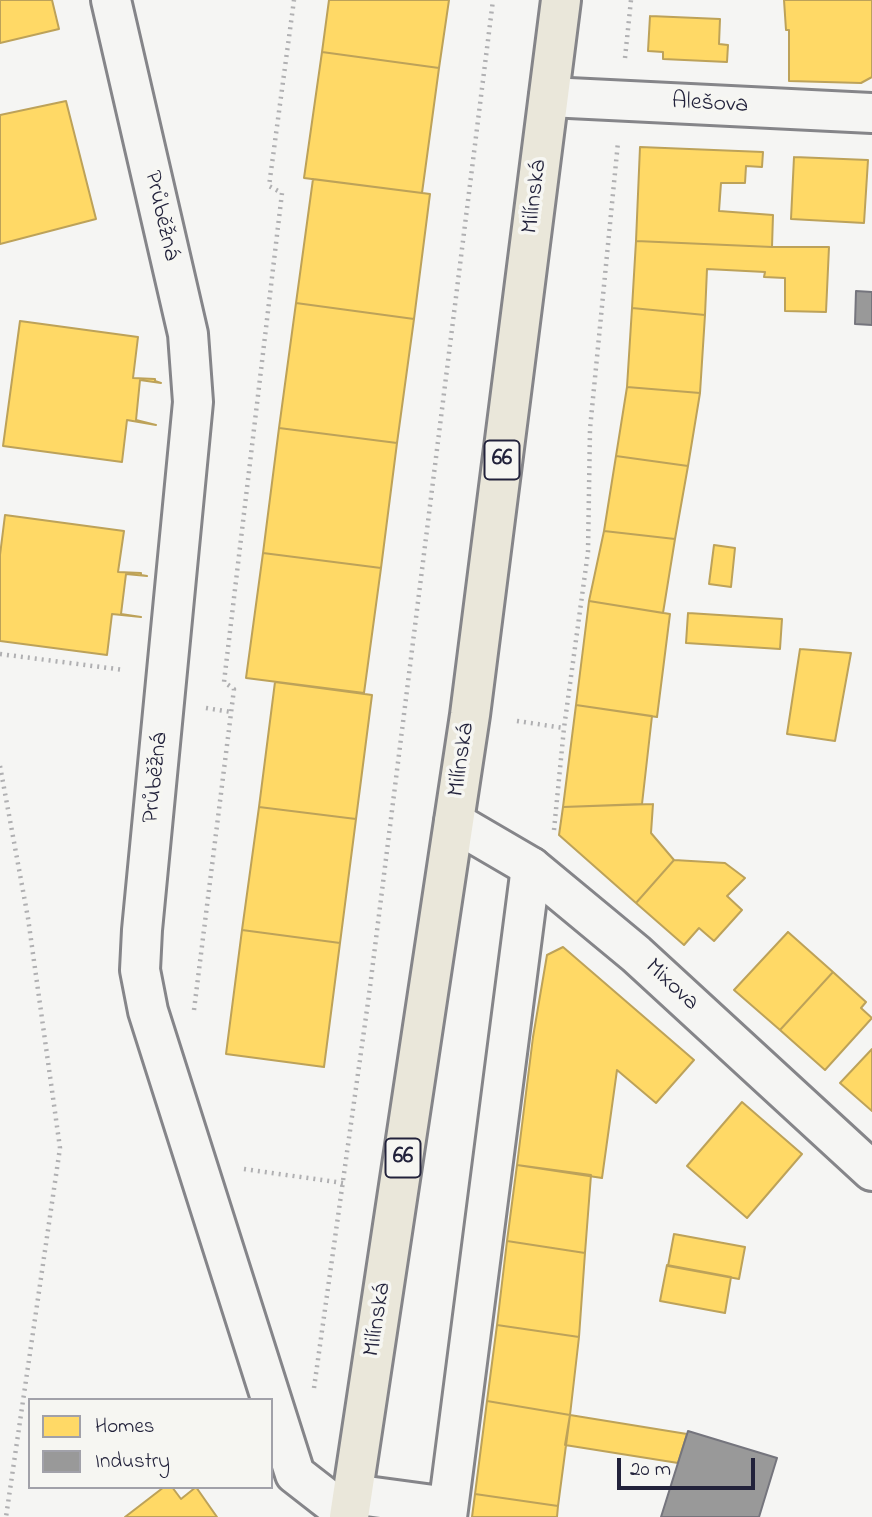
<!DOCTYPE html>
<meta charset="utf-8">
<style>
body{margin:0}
#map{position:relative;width:872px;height:1517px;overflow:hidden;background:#f5f5f3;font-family:"Indie Flower",sans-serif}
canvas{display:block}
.legend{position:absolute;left:28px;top:1398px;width:245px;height:91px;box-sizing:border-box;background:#f6f6f2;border:2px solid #a1a1a9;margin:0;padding:9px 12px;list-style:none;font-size:21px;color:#22223b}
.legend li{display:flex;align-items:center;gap:14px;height:35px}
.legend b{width:35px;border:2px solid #a1a1a9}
.scale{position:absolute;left:617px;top:1458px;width:138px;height:32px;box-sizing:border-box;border:4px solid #22223b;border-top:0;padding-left:9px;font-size:21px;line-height:24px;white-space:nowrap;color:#22223b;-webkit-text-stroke:5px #f6f6f2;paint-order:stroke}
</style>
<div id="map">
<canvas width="872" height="1517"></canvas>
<ul class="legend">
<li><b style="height:19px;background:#ffd966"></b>Homes</li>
<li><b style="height:19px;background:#999"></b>Industry</li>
</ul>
<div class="scale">20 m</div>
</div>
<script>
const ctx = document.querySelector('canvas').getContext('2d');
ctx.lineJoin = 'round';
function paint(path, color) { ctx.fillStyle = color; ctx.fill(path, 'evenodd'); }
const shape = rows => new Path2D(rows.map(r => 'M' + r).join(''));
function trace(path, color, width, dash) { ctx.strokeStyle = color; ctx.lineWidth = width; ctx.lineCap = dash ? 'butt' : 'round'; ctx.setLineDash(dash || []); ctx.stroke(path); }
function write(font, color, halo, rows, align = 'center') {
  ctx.font = font + ' "Indie Flower",sans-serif'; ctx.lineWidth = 7; ctx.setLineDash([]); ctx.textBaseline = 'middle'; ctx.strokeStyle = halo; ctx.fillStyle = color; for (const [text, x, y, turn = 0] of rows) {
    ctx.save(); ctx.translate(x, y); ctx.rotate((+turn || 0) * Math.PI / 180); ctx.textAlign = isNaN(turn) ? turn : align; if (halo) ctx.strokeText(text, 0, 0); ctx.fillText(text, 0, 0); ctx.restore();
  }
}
const homes = shape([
 [0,0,52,0,59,29,0,43,0,0],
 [329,0,449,0,439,68,322,52,329,0],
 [784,0,872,0,872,77,861,83,789,81,789,30,786,30,784,0],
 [650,16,720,19,719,44,728,45,727,62,663,59,663,52,648,51,650,16],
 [322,52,439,68,422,193,304,178,322,52],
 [66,101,96,219,0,244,0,115,66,101],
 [640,147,763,152,762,167,746,166,745,183,721,183,719,211,773,215,772,247,636,241,640,147],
 [794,157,868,160,864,223,791,219,794,157],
 [313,179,430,194,414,319,296,303,313,179],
 [636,241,772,247,829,247,826,312,785,311,785,278,764,277,765,272,707,269,705,315,632,308,636,241],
 [296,303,414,319,397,443,279,428,296,303],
 [632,308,705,315,700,393,627,387,632,308],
 [20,321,138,337,133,378,155,379,155,381,161,383,140,380,136,420,156,425,127,420,122,462,3,446,20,321],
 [627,387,700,393,688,466,616,456,627,387],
 [279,428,397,443,381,568,263,553,279,428],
 [616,456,688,466,675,539,604,531,616,456],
 [5,515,124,531,118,572,141,573,141,575,147,576,126,574,121,614,141,617,112,614,107,655,0,641,0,555,5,515],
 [604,531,675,539,663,613,589,601,604,531],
 [714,545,735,548,731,587,709,584,714,545],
 [263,553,381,568,364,693,246,678,263,553],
 [589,601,670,614,657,717,576,705,589,601],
 [688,613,782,619,780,649,686,643,688,613],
 [800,649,851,653,835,741,787,734,800,649],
 [275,682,372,695,356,819,259,807,275,682],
 [576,705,652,716,642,804,563,807,576,705],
 [653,804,651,833,674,860,636,903,559,835,563,807,653,804],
 [259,807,356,819,340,943,242,930,259,807],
 [674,860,725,863,745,878,727,896,742,910,714,941,699,928,684,945,636,903,674,860],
 [242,930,340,943,324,1067,226,1054,242,930],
 [788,932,833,972,780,1030,734,990,788,932],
 [563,947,694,1060,656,1103,617,1070,602,1178,517,1165,533,1037,547,955,563,947],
 [833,972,866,1002,861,1008,872,1018,825,1070,780,1030,833,972],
 [872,1049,872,1111,840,1083,872,1049],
 [742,1102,802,1154,747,1218,687,1166,742,1102],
 [517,1165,591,1175,585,1253,507,1241,517,1165],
 [674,1234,745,1247,739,1279,668,1266,674,1234],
 [507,1241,585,1253,579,1337,497,1325,507,1241],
 [667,1265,731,1277,725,1313,660,1301,667,1265],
 [497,1325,579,1337,570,1415,487,1401,497,1325],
 [487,1401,570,1415,558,1506,475,1494,487,1401],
 [570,1415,687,1434,678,1463,565,1445,570,1415],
 [164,1487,172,1487,181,1499,196,1487,217,1517,125,1517,164,1487],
 [475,1494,558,1506,557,1517,472,1517,475,1494]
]);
const industry = shape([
 [856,291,872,292,872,325,855,324,856,291],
 [688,1431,777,1458,759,1517,661,1517,688,1431]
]);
const path = shape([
 [625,58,631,0],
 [0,654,124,670],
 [206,708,231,712],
 [517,721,564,728],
 [0,766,28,918,60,1148,6,1517],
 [554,830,564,728,588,552,590,429,618,142],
 [194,1010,234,689,224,682,282,193,269,186,294,0],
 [244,1169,343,1183],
 [314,1388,369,995,493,0]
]);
const minor = shape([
 [111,0,188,334,193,402,142,930,140,970,148,1011,295,1474,349,1516],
 [549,97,872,113],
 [352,1494,448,1507],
 [447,1517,531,867]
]);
const tertiary = shape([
 [454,822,531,867,636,954,872,1171]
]);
const primary = shape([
 [349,1517,470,715,561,0]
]);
const shields = [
 [502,460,35],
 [403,1158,35]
];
const shieldNames = [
 ["66",502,460],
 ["66",403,1158]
];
const streetNames = [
 ["Alešova",710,105,3],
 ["Milínská",536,197,-83],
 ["Průběžná",160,216,77],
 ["Milínská",463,760,-82],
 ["Průběžná",157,778,-84],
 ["Mixova",671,986,43],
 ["Milínská",379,1320,-81]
];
paint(homes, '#ffd966');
trace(homes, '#bda259', 2);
paint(industry, '#999');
trace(industry, '#75757d', 2);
trace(minor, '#858589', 44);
trace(tertiary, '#858589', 44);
trace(primary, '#858589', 44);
trace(path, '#b0b0b2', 4.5, [2, 5]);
trace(minor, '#f5f5f3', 38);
trace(tertiary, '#f5f5f3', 38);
trace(primary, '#eae7da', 38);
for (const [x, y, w] of shields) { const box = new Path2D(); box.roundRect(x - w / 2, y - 19.5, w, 39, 5); ctx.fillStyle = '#f6f6f2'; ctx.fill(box); trace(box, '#22223b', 2); }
write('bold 23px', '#22223b', null, shieldNames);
write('24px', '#22223b', '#f6f6f2', streetNames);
</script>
